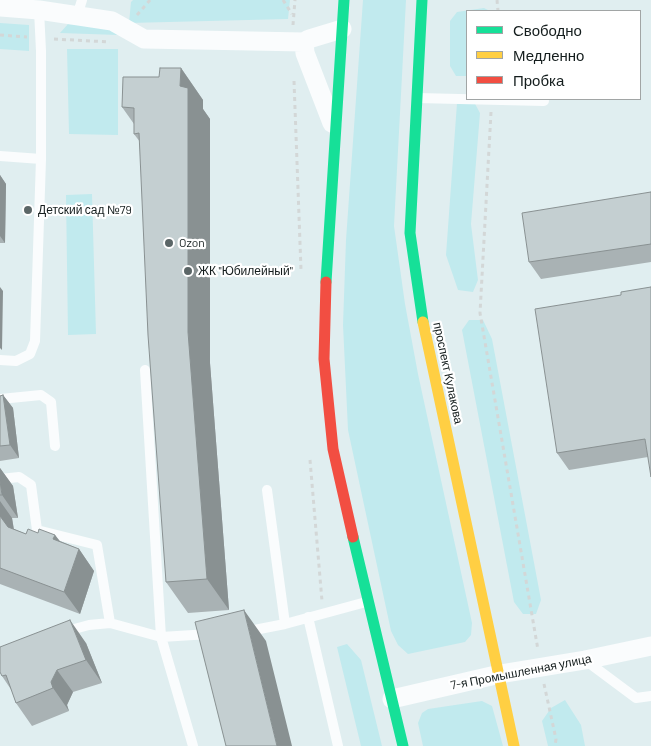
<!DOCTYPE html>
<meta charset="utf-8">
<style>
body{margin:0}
#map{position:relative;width:651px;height:746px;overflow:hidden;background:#e0eef0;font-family:Barlow,sans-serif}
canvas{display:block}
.legend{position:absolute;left:466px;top:10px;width:175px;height:90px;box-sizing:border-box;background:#fff;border:1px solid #a1a5a5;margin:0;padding:6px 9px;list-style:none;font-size:15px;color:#141d1d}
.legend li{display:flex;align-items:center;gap:10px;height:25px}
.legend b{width:25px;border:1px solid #a1a5a5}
</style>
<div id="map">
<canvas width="651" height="746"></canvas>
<ul class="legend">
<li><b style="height:6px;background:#16e098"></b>Свободно</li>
<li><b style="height:6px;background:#ffcf43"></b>Медленно</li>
<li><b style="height:6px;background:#f24e42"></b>Пробка</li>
</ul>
</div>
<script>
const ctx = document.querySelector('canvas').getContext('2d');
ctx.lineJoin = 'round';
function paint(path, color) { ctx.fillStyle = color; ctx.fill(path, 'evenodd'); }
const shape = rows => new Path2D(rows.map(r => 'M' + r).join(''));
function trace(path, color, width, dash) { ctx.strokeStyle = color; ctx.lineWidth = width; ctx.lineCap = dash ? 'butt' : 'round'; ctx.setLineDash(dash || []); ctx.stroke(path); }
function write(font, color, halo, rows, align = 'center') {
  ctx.font = font + ' Barlow,sans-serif'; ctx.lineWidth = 4.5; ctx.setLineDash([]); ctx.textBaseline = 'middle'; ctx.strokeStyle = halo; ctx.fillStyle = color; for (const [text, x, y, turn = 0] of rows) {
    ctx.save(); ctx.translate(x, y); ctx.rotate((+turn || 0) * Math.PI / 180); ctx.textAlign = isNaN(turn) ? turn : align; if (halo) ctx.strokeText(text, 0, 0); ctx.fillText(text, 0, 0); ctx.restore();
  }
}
const green = shape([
 [133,0,290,0,288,19,129,23,131,2],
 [363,0,406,0,394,226,405,304,418,374,472,623,471,635,465,642,408,654,398,645,391,631,348,430,343,325,346,240],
 [484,8,490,11,467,11,467,76,456,76,450,66,450,21,457,12],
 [0,23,29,25,29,51,0,49],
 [68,24,105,27,118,35,60,33],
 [67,49,118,49,118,135,69,134],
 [474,102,480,113,471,224,478,280,473,292,458,290,446,255,457,103],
 [92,194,96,334,68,335,66,195],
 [469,320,483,320,492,339,541,600,536,614,523,614,514,602,462,330],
 [347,644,361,660,382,746,361,746,337,647],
 [565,700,581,725,585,746,548,746,542,721,551,708],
 [482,701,492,706,503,746,423,746,418,723,422,713,428,709]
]);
const path = shape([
 [283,0,292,14],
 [497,0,498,11],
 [137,15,150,0],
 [293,25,295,0],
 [0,35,27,37],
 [54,39,110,42],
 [294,81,301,270],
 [491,112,480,313,538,650],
 [310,460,322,601],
 [544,684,556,739,555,746]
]);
const lane = shape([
 [77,16,82,0],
 [417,98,544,101],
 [0,156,41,159],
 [0,360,16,361,30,354,35,341,41,159,41,51,39,10],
 [145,370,161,637,193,746],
 [0,399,41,395,51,402,55,446],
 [0,479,19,477,31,485,37,530,97,545,110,623],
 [267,490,285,624],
 [308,617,338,746],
 [63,632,89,625,110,623,161,637,210,634],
 [244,632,285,624,366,602],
 [585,660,636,698,651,696]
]);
const street = shape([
 [0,7,39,10,112,21,144,39,304,42,309,39,342,29],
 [304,42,305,53,332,123],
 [392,699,500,674,585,660,651,646]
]);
const fast = shape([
 [422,0,410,233,423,322],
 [326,282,344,0],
 [353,537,403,746]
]);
const slow = shape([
 [423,322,514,746]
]);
const jam = shape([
 [326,282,324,359,333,449,353,537]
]);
const wall = shape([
 [181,68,203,100,203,109,210,119,210,363,229,610,188,613,166,582,140,142,134,134,134,124,122,107],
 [0,175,6,184,5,243,0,243],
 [651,192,651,262,541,279,529,262],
 [621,295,648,457,569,470,557,453],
 [3,395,13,408,19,458,0,461,0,396],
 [0,468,13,486,18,518,12,518,14,529,26,534,38,533,55,535,60,541,79,549,94,571,80,614,0,584],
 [86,643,102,683,73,692,67,705,69,711,32,726,16,703,12,691,2,676]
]);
const shadedWall = shape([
 [181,68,203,100,203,109,210,119,210,363,229,610,207,579,188,332,180,86],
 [0,175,6,184,5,243,0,236],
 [0,287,3,291,2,350,0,348],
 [3,395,13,408,19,458,10,445],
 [0,468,13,486,18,518,2,495,0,481],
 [0,501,12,518,15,538,0,516],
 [55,535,71,557,53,539],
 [79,549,94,571,80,614,64,592],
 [244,610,266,641,292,746,277,746],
 [70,620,86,643,102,683,86,660],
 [57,670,73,692,67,705,69,711,53,688,51,682]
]);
const building = shape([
 [160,68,181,68,180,86,188,88,188,332,207,579,166,582,148,335,139,133,134,134,134,108,122,107,123,77,159,77,160,68],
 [651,192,651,244,529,262,522,213,651,192],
 [651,287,651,477,645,439,557,453,535,309,621,295,621,292,651,287],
 [3,395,10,445,0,446,0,396,3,395],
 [0,481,2,495,0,495,0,481],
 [0,516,8,527,26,534,28,529,38,533,39,529,55,535,53,539,79,549,64,592,0,568,0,516],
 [244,610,277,746,226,746,195,622,244,610],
 [70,620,86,660,57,670,51,682,53,688,16,703,6,675,2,676,0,672,0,647,70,620]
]);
const markers = [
 [28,210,5,"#5b6667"],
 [169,243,5,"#5b6667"],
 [188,271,5,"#5b6667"]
];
const poiNames = [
 ["Детский сад №79",38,210],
 ["Ozon",179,243],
 ["ЖК \"Юбилейный\"",198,271]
];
const streetNames = [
 ["проспект Кулакова",448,373,78],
 ["7-я Промышленная улица",521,672,-11]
];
paint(green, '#c1eaee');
trace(path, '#d3d7d7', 3, [4, 4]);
trace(lane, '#fafcfd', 10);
trace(street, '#fafcfd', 19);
trace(fast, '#16e098', 11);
trace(slow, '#ffcf43', 11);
trace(jam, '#f24e42', 11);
paint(wall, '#a9b2b4');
paint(shadedWall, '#899192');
paint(building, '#c4cfd1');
trace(building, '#899192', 1);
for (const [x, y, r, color] of markers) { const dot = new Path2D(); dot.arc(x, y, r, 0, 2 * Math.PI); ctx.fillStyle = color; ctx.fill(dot); trace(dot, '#fff', 2); }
write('12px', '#141d1d', '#fff', poiNames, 'left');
write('12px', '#141d1d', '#fff', streetNames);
</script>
